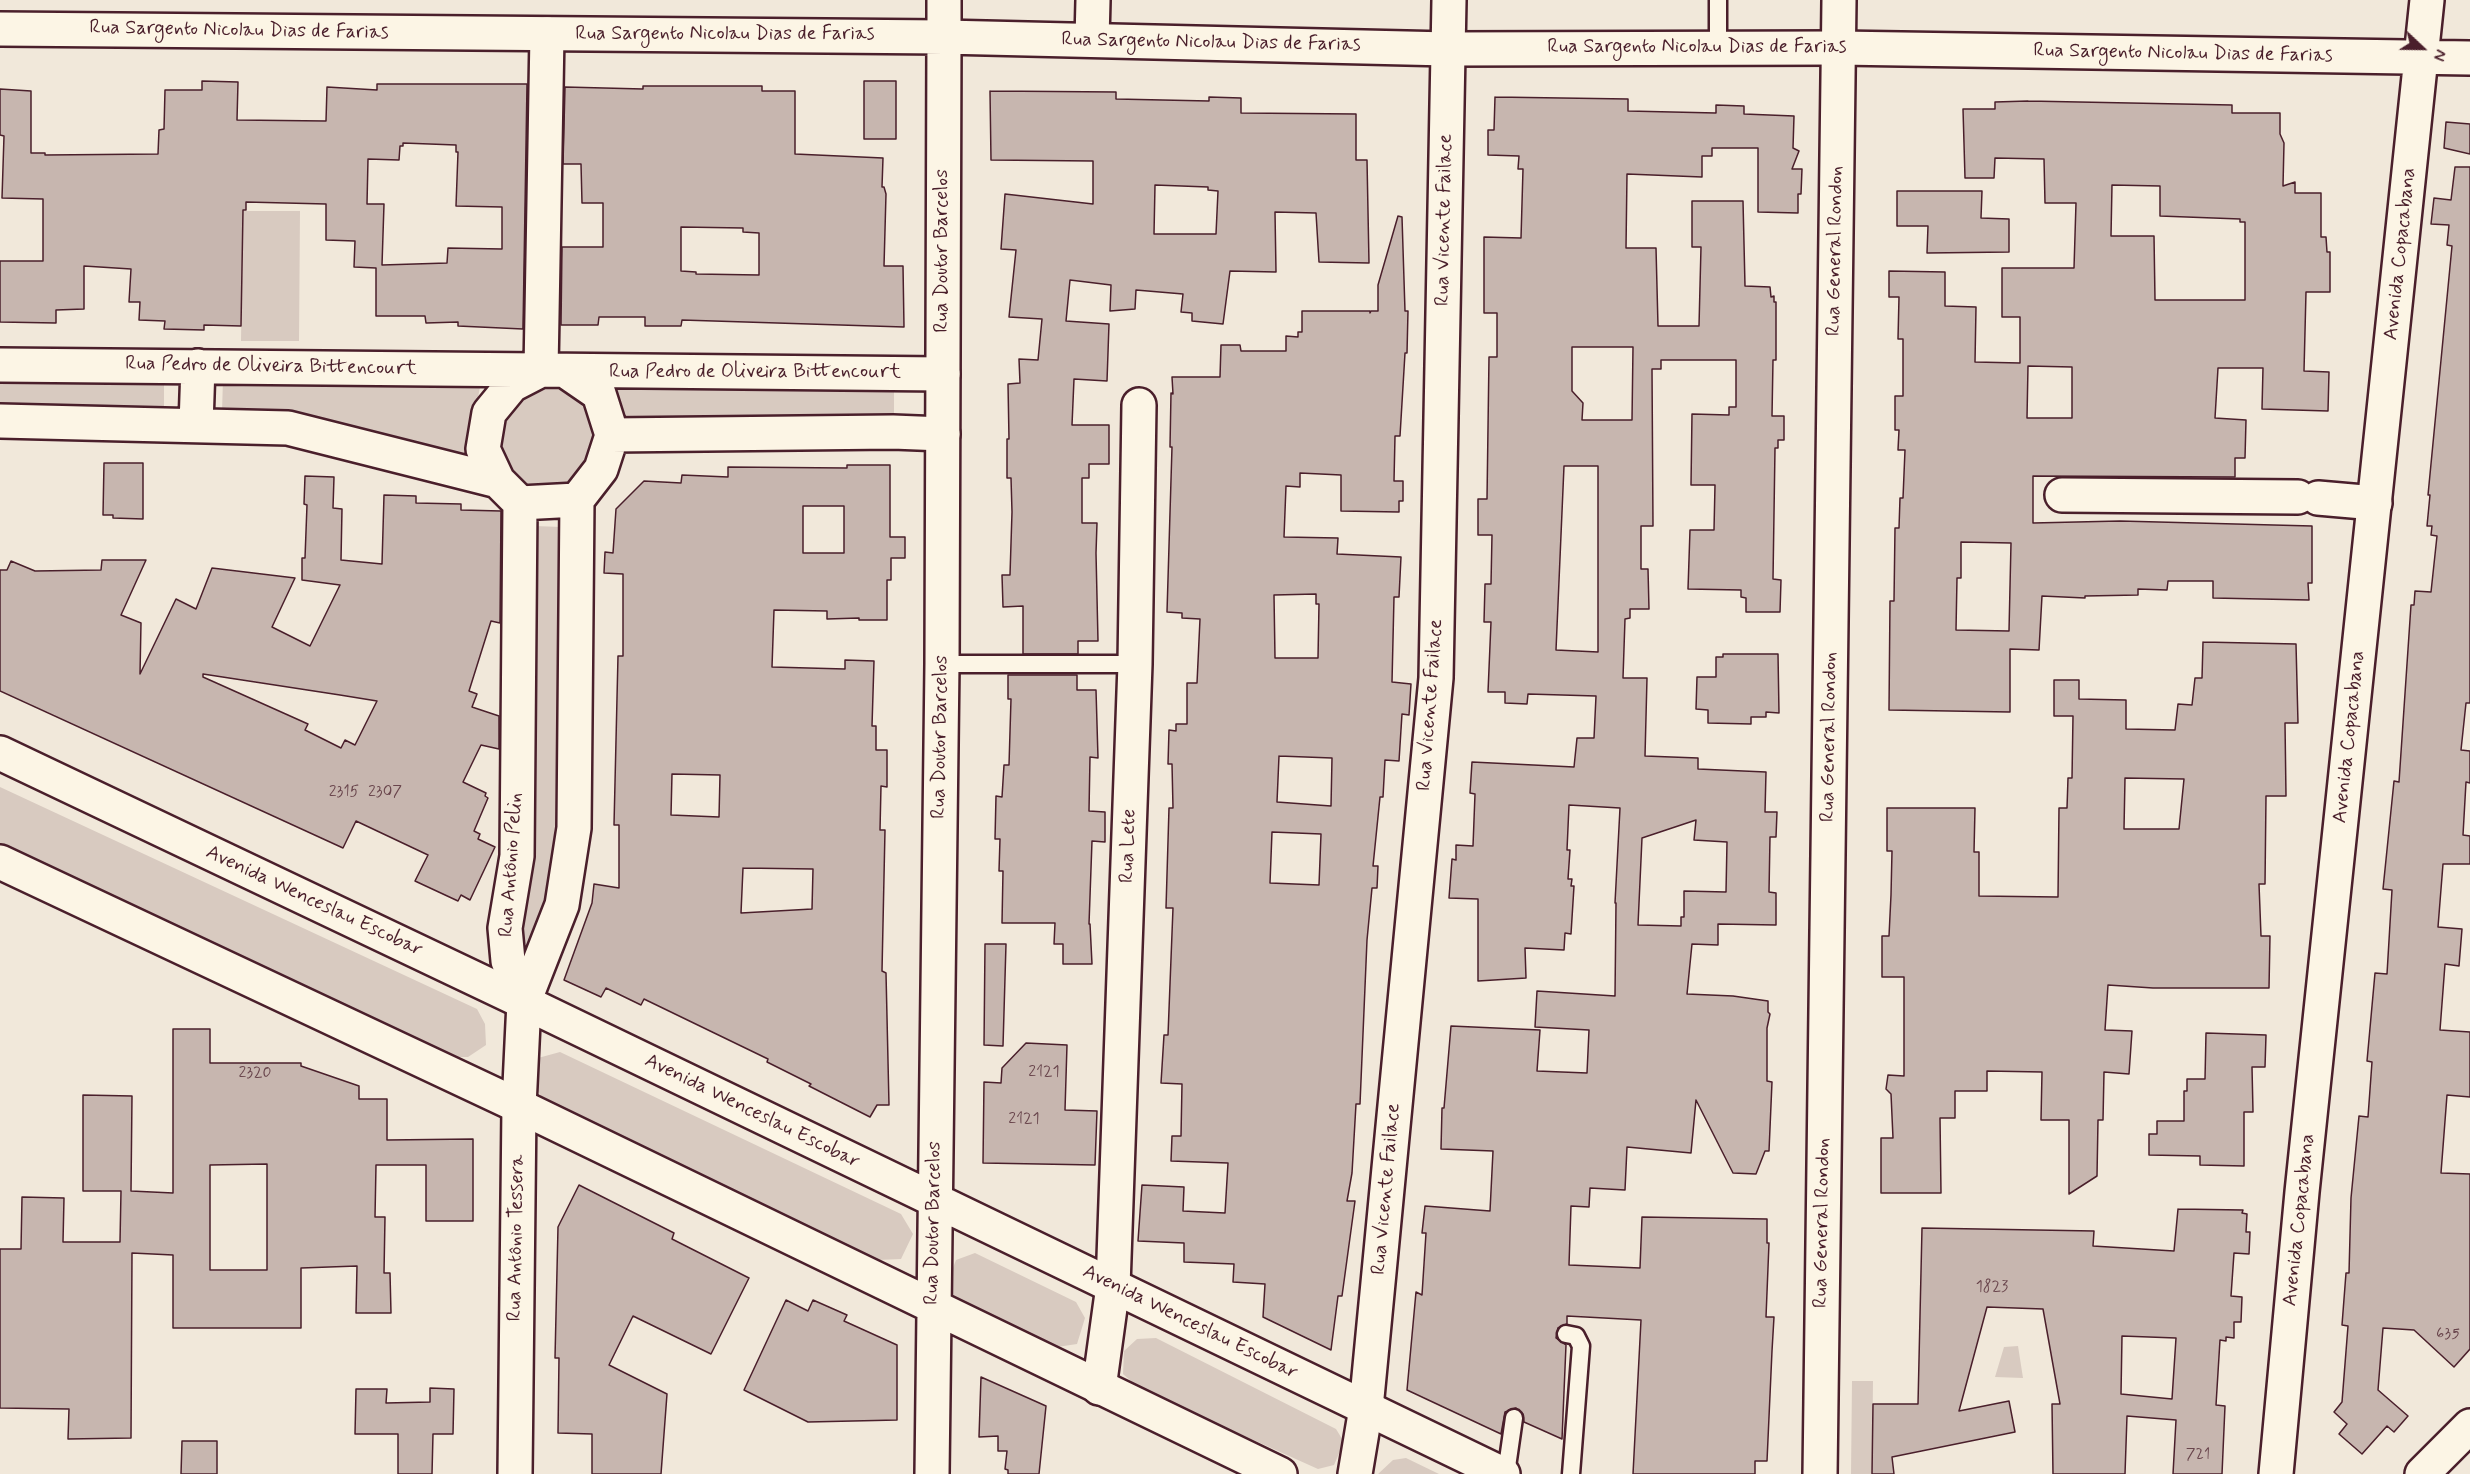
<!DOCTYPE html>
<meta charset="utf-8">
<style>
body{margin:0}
#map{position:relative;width:2470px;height:1474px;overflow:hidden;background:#f1e8da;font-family:Mynerve,sans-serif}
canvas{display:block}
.north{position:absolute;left:2392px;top:18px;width:60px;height:60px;-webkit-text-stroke:4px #fcf5e5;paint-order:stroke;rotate:112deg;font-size:16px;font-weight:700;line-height:24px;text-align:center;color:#4a1f2b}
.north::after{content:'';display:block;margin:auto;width:21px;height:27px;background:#4a1f2b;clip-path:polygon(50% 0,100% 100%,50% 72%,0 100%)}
</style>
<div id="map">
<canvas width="2470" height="1474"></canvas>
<div class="north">N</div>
</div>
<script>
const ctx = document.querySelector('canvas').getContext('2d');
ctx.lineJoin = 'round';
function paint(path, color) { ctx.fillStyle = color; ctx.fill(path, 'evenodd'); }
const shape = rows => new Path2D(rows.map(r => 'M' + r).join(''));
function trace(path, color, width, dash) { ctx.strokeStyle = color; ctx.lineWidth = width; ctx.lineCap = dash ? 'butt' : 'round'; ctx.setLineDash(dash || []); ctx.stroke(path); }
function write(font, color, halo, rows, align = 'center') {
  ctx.font = font + ' Mynerve,sans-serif'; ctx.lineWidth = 5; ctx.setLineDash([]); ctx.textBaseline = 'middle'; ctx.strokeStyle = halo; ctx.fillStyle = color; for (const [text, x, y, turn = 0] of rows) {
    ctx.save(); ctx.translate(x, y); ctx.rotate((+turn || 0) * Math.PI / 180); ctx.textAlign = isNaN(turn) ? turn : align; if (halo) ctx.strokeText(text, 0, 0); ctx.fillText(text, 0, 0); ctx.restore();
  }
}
const green = shape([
 [243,211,300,211,299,341,241,341],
 [223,379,480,387,473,423,473,463,222,412],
 [0,380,164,381,164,413,0,412],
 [547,387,563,390,578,399,589,412,596,427,593,460,570,484,537,490,522,484,499,460,496,427,530,390],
 [699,387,894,388,894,419,618,420,618,389],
 [535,526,561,527,555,824,549,898,529,960,520,964],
 [0,787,477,1009,485,1024,486,1045,468,1057,450,1057,0,847],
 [560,1052,901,1214,913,1234,901,1259,877,1260,546,1104,533,1083,538,1058],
 [975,1253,1076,1302,1085,1318,1077,1344,1057,1347,954,1301,947,1283,956,1260],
 [1156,1338,1336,1429,1344,1442,1334,1465,1318,1469,1140,1389,1123,1374,1124,1351,1137,1339],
 [2018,1346,2023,1378,1995,1377,2004,1347],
 [1852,1381,1873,1381,1872,1474,1851,1474],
 [1406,1458,1439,1474,1378,1474,1393,1460]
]);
const building = shape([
 [202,81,238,82,237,120,326,121,327,87,377,90,377,84,527,84,523,329,458,326,458,322,426,323,425,316,376,316,376,268,354,267,355,241,326,240,326,204,246,202,246,210,243,210,241,326,204,325,204,330,164,329,165,321,139,320,140,302,129,302,131,269,84,266,84,309,56,310,56,323,0,322,0,261,43,261,43,199,2,198,4,136,0,135,0,89,31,91,31,153,45,153,45,155,158,154,159,130,164,129,165,90,202,90,202,81],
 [403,143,456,145,456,152,458,152,456,206,502,207,502,249,448,248,447,263,382,265,384,204,367,204,368,159,399,160,400,146,403,146,403,143],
 [864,81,896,81,896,139,864,139,864,81],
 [643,86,762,86,762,91,795,91,795,154,883,158,882,187,884,187,886,194,884,266,903,266,904,327,682,320,681,326,645,326,645,317,599,317,598,325,561,325,562,247,603,247,603,203,582,203,581,164,563,164,565,87,643,89,643,86],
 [681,227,743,228,743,232,759,233,759,275,696,274,696,272,681,271,681,227],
 [990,91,1116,92,1116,99,1209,101,1209,97,1241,98,1241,113,1356,114,1356,160,1367,160,1369,263,1319,262,1316,213,1275,212,1276,272,1230,271,1223,324,1192,321,1192,313,1181,312,1183,294,1136,290,1135,309,1110,311,1111,285,1070,280,1066,321,1109,324,1107,381,1074,379,1072,425,1109,425,1109,464,1089,464,1089,478,1082,478,1082,523,1097,523,1096,553,1098,641,1078,641,1078,654,1023,654,1023,606,1003,607,1002,575,1010,575,1012,512,1011,478,1007,478,1007,439,1009,439,1008,384,1020,383,1019,359,1038,360,1042,319,1009,317,1016,250,1001,249,1005,194,1093,204,1093,161,991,160,990,91],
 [1155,185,1208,187,1208,190,1218,191,1216,234,1154,234,1155,185],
 [1495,97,1628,99,1628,111,1716,113,1716,105,1744,106,1744,114,1794,116,1793,148,1799,151,1792,169,1802,169,1801,194,1798,194,1798,213,1758,212,1758,148,1712,148,1712,156,1702,156,1702,177,1627,174,1626,248,1656,248,1658,326,1699,326,1701,247,1692,247,1692,201,1743,201,1745,286,1770,287,1771,297,1774,296,1774,302,1776,302,1776,360,1773,360,1772,416,1784,416,1784,440,1778,440,1778,448,1775,448,1773,579,1781,580,1780,612,1746,612,1746,598,1741,597,1741,590,1688,589,1690,530,1714,530,1715,485,1691,485,1692,414,1729,415,1729,407,1736,407,1736,360,1661,360,1661,369,1652,369,1653,526,1641,526,1641,569,1648,569,1649,609,1630,609,1630,618,1625,619,1623,678,1647,678,1645,756,1698,758,1698,769,1766,772,1765,812,1777,812,1776,837,1770,837,1769,892,1776,893,1776,925,1718,924,1718,945,1692,944,1687,994,1733,996,1768,1001,1768,1012,1770,1014,1767,1028,1767,1081,1772,1082,1769,1151,1765,1151,1756,1174,1733,1173,1696,1100,1691,1153,1627,1147,1625,1190,1590,1188,1589,1207,1571,1206,1569,1265,1640,1268,1642,1217,1767,1219,1767,1243,1769,1243,1766,1317,1774,1317,1772,1351,1767,1461,1755,1461,1755,1474,1633,1474,1641,1320,1567,1316,1567,1324,1558,1328,1556,1338,1566,1345,1562,1439,1524,1422,1523,1414,1516,1408,1505,1412,1501,1434,1407,1390,1416,1292,1422,1295,1426,1233,1422,1233,1425,1206,1490,1211,1493,1151,1441,1149,1442,1108,1444,1108,1451,1026,1540,1030,1537,1071,1587,1073,1589,1030,1535,1027,1537,991,1615,996,1616,903,1615,903,1620,808,1569,805,1567,850,1570,850,1568,879,1572,879,1571,886,1574,886,1571,934,1565,933,1564,950,1525,948,1526,978,1478,981,1478,899,1449,898,1452,859,1456,860,1456,845,1473,846,1475,794,1470,793,1472,762,1574,767,1577,738,1594,738,1596,696,1528,694,1527,704,1505,703,1505,692,1488,692,1491,622,1484,622,1485,584,1491,584,1492,535,1478,535,1478,499,1487,499,1489,357,1497,357,1497,313,1484,313,1484,237,1521,238,1523,169,1518,169,1519,156,1488,155,1488,130,1494,130,1495,97],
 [1572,347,1633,347,1632,420,1582,420,1583,403,1572,391,1572,347],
 [1564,466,1598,466,1598,652,1556,650,1564,466],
 [1696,820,1694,840,1727,842,1726,892,1684,891,1684,917,1681,917,1681,926,1638,925,1642,838,1696,820],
 [2028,101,2232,105,2232,113,2280,113,2280,134,2284,143,2283,186,2295,182,2295,193,2321,193,2321,237,2326,237,2327,252,2330,252,2330,292,2306,292,2304,371,2329,372,2328,411,2262,409,2263,368,2218,368,2215,418,2246,420,2245,458,2235,458,2235,477,2033,476,2033,523,2120,521,2312,526,2312,583,2308,583,2309,600,2213,598,2213,581,2168,581,2167,590,2138,589,2138,595,2085,596,2085,598,2042,596,2039,650,2010,649,2010,712,1889,710,1890,601,1894,601,1895,528,1899,528,1900,498,1903,498,1905,450,1898,450,1899,430,1895,430,1895,396,1903,396,1903,339,1898,339,1899,297,1889,297,1889,271,1945,272,1945,306,1976,307,1975,362,2020,363,2020,317,2002,317,2002,268,2074,268,2076,203,2045,203,2044,159,1995,158,1994,178,1965,178,1963,109,1995,109,1995,102,2028,101],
 [2112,185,2160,186,2160,216,2240,219,2240,222,2245,222,2245,300,2155,300,2154,236,2111,236,2112,185],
 [2028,366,2072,367,2072,418,2027,418,2028,366],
 [1961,542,2011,543,2009,631,1956,630,1957,578,1961,578,1961,542],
 [2446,122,2470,124,2470,154,2444,148,2446,122],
 [2455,167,2470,167,2470,703,2466,703,2461,750,2470,751,2470,783,2466,782,2463,835,2470,836,2470,864,2443,864,2438,927,2462,929,2459,966,2445,964,2440,1030,2470,1032,2470,1097,2447,1095,2441,1173,2470,1174,2470,1349,2454,1367,2414,1330,2383,1328,2378,1390,2408,1416,2394,1432,2387,1426,2362,1454,2339,1434,2347,1424,2334,1412,2342,1402,2348,1326,2342,1325,2346,1273,2349,1273,2351,1198,2359,1116,2368,1117,2372,1062,2367,1061,2375,973,2387,974,2392,890,2383,889,2394,781,2399,782,2411,605,2414,605,2415,591,2431,592,2437,536,2431,535,2432,526,2427,526,2430,495,2428,495,2452,246,2447,245,2449,225,2431,224,2434,198,2451,200,2455,167],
 [1897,191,1982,191,1981,218,2009,219,2009,252,1927,253,1928,226,1897,226,1897,191],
 [1398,216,1402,217,1405,311,1408,311,1407,353,1405,353,1400,436,1395,436,1394,481,1403,481,1403,501,1399,501,1399,512,1341,511,1341,475,1300,473,1300,487,1286,486,1284,537,1338,538,1337,554,1401,557,1399,597,1394,597,1392,682,1411,684,1409,715,1402,714,1399,761,1385,760,1383,797,1380,797,1373,866,1378,866,1377,888,1372,888,1367,940,1360,1104,1356,1104,1352,1173,1347,1201,1355,1201,1342,1296,1338,1296,1331,1350,1263,1317,1265,1284,1233,1282,1234,1264,1184,1262,1184,1243,1138,1241,1142,1185,1184,1187,1183,1211,1225,1213,1228,1163,1171,1161,1172,1136,1181,1136,1182,1084,1161,1083,1164,1035,1168,1035,1173,908,1166,908,1169,808,1173,808,1172,764,1168,764,1169,730,1176,731,1176,724,1187,724,1187,683,1197,683,1200,619,1182,618,1182,613,1167,612,1172,447,1170,447,1171,393,1173,394,1172,377,1220,377,1221,345,1240,345,1241,351,1286,351,1286,336,1298,337,1298,332,1302,332,1302,311,1370,311,1370,313,1371,311,1378,311,1378,285,1398,216],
 [1316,594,1316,604,1319,604,1318,658,1275,658,1274,595,1316,594],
 [1279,756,1332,758,1331,806,1277,802,1279,756],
 [1272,832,1321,834,1319,885,1270,883,1272,832],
 [104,463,143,463,143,519,113,518,113,515,103,515,104,463],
 [847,465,890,465,890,537,905,537,905,558,891,558,891,580,887,580,887,620,859,620,859,618,827,619,827,611,774,610,772,667,845,669,845,660,874,661,872,726,876,726,876,750,887,750,887,787,881,786,880,830,885,830,882,971,886,973,889,1105,877,1105,870,1117,809,1086,811,1084,767,1062,768,1059,644,999,641,1005,606,988,601,997,564,980,592,903,594,884,619,888,619,825,614,825,618,656,623,656,623,574,604,573,605,552,613,553,616,509,644,481,681,483,682,475,728,477,728,467,847,468,847,465],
 [803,506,844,506,844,553,803,553,803,506],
 [672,774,720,775,719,817,671,815,672,774],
 [743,868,813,869,812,909,741,913,743,868],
 [305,476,334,477,333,508,342,509,341,560,382,564,384,495,416,496,416,503,461,504,461,510,501,511,500,623,491,621,469,691,477,694,472,707,499,716,499,749,481,745,463,782,486,793,485,796,488,798,474,831,480,834,478,839,495,847,470,900,461,895,458,901,415,881,428,855,356,821,343,848,0,691,0,570,7,570,11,561,35,571,101,570,102,560,146,560,121,615,141,623,140,674,176,599,196,609,212,568,295,578,272,627,310,646,340,585,302,580,302,558,305,558,307,505,304,504,305,476],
 [203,674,340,695,377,701,355,745,345,740,341,748,305,730,308,724,203,677,203,674],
 [2203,642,2296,644,2298,723,2285,723,2286,796,2266,796,2265,884,2259,884,2261,936,2270,936,2269,988,2153,988,2108,985,2105,1030,2132,1031,2129,1074,2104,1072,2103,1120,2098,1120,2097,1176,2069,1194,2069,1120,2041,1120,2042,1072,1987,1071,1987,1091,1955,1091,1955,1118,1940,1118,1941,1193,1881,1193,1881,1138,1893,1138,1891,1094,1886,1089,1888,1075,1904,1076,1904,977,1882,977,1882,936,1889,936,1891,895,1892,851,1887,851,1887,808,1975,808,1974,852,1979,852,1979,896,2058,897,2059,808,2067,808,2068,778,2072,778,2073,716,2054,716,2054,680,2079,680,2079,699,2126,700,2126,729,2175,730,2178,704,2192,705,2195,678,2202,678,2203,642],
 [2125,778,2184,779,2179,829,2124,829,2125,778],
 [1723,654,1778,654,1779,713,1766,712,1766,717,1751,717,1751,724,1708,723,1708,710,1696,709,1697,677,1716,677,1716,657,1723,657,1723,654],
 [1008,675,1077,675,1077,690,1096,690,1098,758,1090,757,1089,811,1105,812,1105,842,1092,841,1089,924,1090,924,1092,964,1063,964,1063,944,1054,944,1055,923,1002,923,1003,871,999,871,1000,839,995,839,996,796,1002,797,1004,765,1009,765,1011,699,1008,699,1008,675],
 [985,944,1006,944,1003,1046,984,1045,985,944],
 [173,1029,210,1029,210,1063,301,1063,301,1066,359,1086,359,1099,387,1099,387,1140,473,1139,473,1221,426,1221,426,1165,376,1165,375,1217,385,1217,384,1273,390,1273,391,1313,356,1313,357,1266,301,1268,301,1328,173,1328,173,1255,132,1253,131,1438,68,1439,69,1409,0,1408,0,1249,21,1249,22,1197,64,1198,63,1242,120,1242,121,1191,83,1191,83,1095,132,1096,131,1191,173,1193,173,1029],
 [267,1164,267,1270,210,1270,210,1165,267,1164],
 [2206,1033,2266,1035,2265,1067,2252,1067,2253,1112,2244,1112,2244,1166,2200,1165,2200,1156,2149,1155,2149,1134,2157,1134,2157,1121,2184,1121,2184,1091,2187,1091,2187,1079,2205,1079,2206,1033],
 [1026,1043,1067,1045,1065,1110,1097,1111,1095,1165,983,1163,984,1082,1001,1083,1002,1068,1026,1043],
 [579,1185,674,1233,672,1239,749,1278,711,1354,633,1316,609,1365,667,1394,661,1474,592,1474,592,1434,558,1433,559,1358,555,1358,558,1227,579,1185],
 [2178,1209,2243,1210,2242,1213,2247,1214,2246,1232,2250,1232,2249,1254,2234,1253,2231,1296,2242,1297,2241,1322,2234,1322,2234,1338,2226,1337,2226,1341,2220,1340,2216,1405,2225,1406,2222,1474,2173,1474,2176,1420,2127,1416,2125,1474,2053,1474,2052,1404,2060,1404,2043,1309,1987,1307,1959,1411,2009,1401,2015,1432,1892,1457,1894,1474,1872,1474,1873,1404,1918,1404,1922,1228,2094,1231,2093,1246,2174,1251,2178,1209],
 [2122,1336,2176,1338,2172,1399,2121,1394,2122,1336],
 [786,1300,808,1311,813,1300,847,1315,844,1321,897,1345,897,1420,808,1422,744,1390,786,1300],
 [981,1377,1046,1406,1039,1474,1008,1474,1008,1470,1005,1469,1007,1451,998,1451,998,1436,979,1437,981,1377],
 [430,1388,454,1389,453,1434,433,1434,432,1474,398,1474,398,1434,355,1434,356,1389,387,1389,386,1403,430,1402,430,1388],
 [182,1441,217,1441,217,1474,181,1474,182,1441]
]);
const lane = shape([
 [1718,0,1718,48],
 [942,664,1135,664],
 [1566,1334,1576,1336,1581,1346,1571,1474],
 [1506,1474,1514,1418]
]);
const street = shape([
 [944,37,944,0],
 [1092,40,1093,0],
 [0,365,541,370,547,34],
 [567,372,599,394,612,435,601,469,577,500,520,503,498,481,483,449,489,413,512,385,541,370,943,374],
 [0,421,288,428,498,481],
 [196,425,198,366],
 [612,435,893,432,943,434],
 [2062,495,2298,497],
 [2318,498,2375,503],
 [520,503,517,856,505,928,508,961,524,1002],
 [1099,1388,1113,1286,1135,664,1139,405],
 [515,1474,519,1106,524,1002,562,905,574,828,577,500],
 [1355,1474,1366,1408,1436,678,1449,0],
 [1820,1474,1839,0],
 [2422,1474,2470,1426]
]);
const secondary = shape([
 [0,29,944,37,1448,49,1839,48,2470,58],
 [0,753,524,1002,1503,1474],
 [0,862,519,1106,1280,1474],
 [932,1474,942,664,944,37],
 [2276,1474,2302,1192,2427,0]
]);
const numberNames = [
 ["2315",344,793],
 ["2307",385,793],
 ["2121",1044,1073],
 ["2320",255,1074],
 ["2121",1024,1120],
 ["1823",1992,1288],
 ["635",2448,1335],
 ["721",2198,1456]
];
const streetNames = [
 ["Rua Sargento Nicolau Dias de Farias",239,31,1],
 ["Rua Sargento Nicolau Dias de Farias",725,35],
 ["Rua Sargento Nicolau Dias de Farias",1211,43,1],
 ["Rua Sargento Nicolau Dias de Farias",1697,48],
 ["Rua Sargento Nicolau Dias de Farias",2183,54,1],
 ["Rua Vicente Failace",1445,220,-89],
 ["Rua Doutor Barcelos",943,251,-90],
 ["Rua General Rondon",1836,251,-89],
 ["Avenida Copacabana",2401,254,-84],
 ["Rua Pedro de Oliveira Bittencourt",271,367,1],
 ["Rua Pedro de Oliveira Bittencourt",755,373],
 ["Rua Vicente Failace",1431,705,-86],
 ["Rua Doutor Barcelos",941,737,-89],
 ["Rua General Rondon",1830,737,-89],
 ["Avenida Copacabana",2350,737,-84],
 ["Rua Lete",1129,846,-88],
 ["Rua Antônio Pelin",512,865,-86],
 ["Avenida Wenceslau Escobar",314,902,25],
 ["Avenida Wenceslau Escobar",752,1112,26],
 ["Rua Vicente Failace",1387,1189,-85],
 ["Avenida Copacabana",2300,1220,-84],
 ["Rua Doutor Barcelos",934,1223,-89],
 ["Rua General Rondon",1823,1223,-89],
 ["Rua Antônio Tessera",517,1238,-89],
 ["Avenida Wenceslau Escobar",1190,1323,26]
];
paint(green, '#d8cac0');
paint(building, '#c7b6af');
trace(building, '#4a1f2b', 1.5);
trace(lane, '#4a1f2b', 21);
trace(street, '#4a1f2b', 38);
trace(secondary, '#4a1f2b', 38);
trace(lane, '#fcf5e5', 16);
trace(street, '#fcf5e5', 33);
trace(secondary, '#fcf5e5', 33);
write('16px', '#69454c', null, numberNames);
write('20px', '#4a1f2b', '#fcf5e5', streetNames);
</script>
